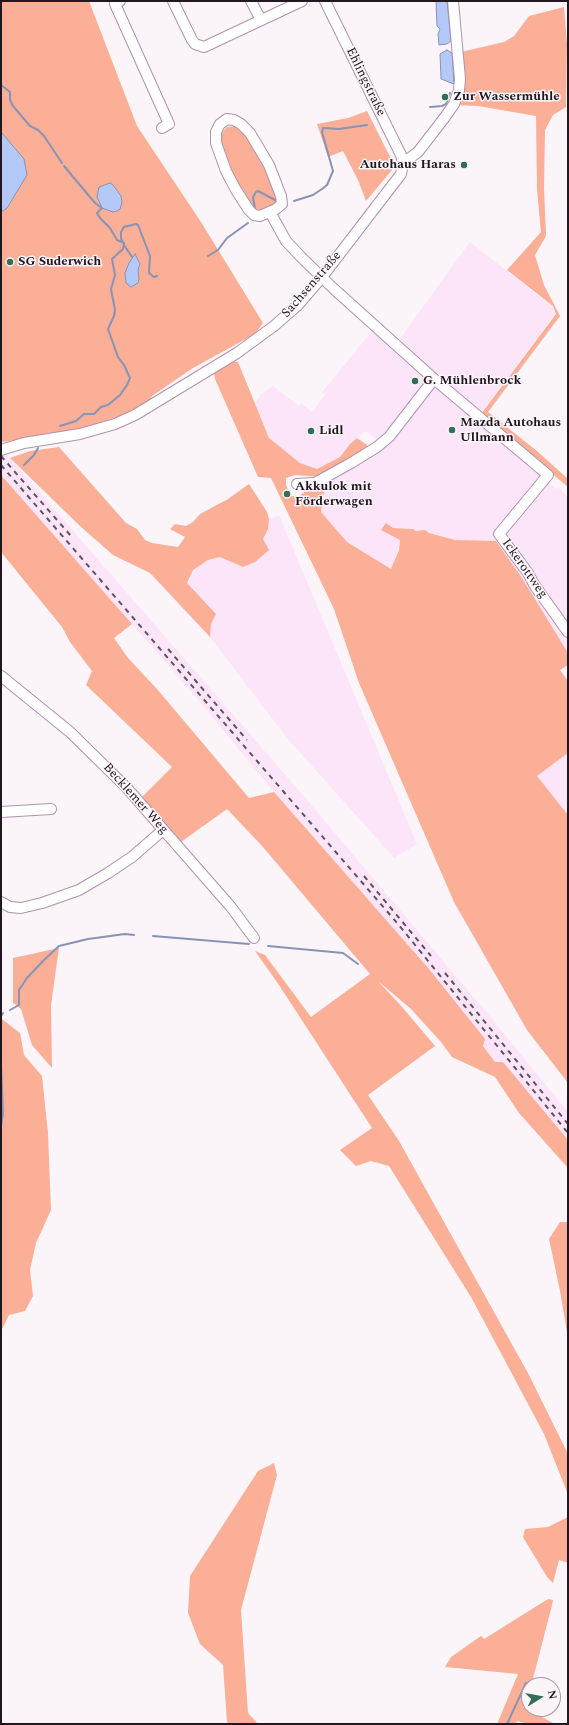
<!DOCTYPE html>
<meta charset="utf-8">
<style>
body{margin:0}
#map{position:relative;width:569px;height:1725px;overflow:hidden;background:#fbf5fa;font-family:Spectral,serif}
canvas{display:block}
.frame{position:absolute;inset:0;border:2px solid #221620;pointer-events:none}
.north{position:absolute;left:521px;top:1677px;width:40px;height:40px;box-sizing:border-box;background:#fbf5fa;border:1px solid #a49ca3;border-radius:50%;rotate:79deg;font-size:11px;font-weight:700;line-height:16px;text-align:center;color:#221620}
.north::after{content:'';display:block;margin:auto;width:14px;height:18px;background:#326d57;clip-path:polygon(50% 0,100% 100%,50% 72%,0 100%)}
</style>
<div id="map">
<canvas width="569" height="1725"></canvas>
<div class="frame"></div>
<div class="north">N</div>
</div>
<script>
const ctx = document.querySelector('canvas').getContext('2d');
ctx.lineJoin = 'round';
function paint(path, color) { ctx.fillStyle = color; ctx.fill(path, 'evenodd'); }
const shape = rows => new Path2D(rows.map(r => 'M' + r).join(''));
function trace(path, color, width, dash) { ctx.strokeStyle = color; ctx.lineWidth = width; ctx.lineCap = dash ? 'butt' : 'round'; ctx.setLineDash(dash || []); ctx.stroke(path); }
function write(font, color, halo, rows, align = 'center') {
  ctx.font = font + ' Spectral,serif'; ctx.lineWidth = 3; ctx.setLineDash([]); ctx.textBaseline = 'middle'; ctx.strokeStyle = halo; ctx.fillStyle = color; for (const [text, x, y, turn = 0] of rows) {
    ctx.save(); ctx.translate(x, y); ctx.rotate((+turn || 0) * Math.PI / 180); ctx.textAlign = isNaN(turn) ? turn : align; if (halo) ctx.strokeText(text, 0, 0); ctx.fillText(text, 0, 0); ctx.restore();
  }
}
const built = shape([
 [470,242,553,307,555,314,475,421,495,436,539,476,556,489,558,487,568,497,568,653,466,541,450,539,426,532,416,531,412,529,393,528,389,535,400,540,395,562,391,569,347,542,321,512,325,485,357,464,382,449,381,444,366,431,350,444,340,457,317,469,300,463,269,438,255,403,261,394,273,386,299,406,301,403,312,412,325,395,322,392,372,331,393,348],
 [4,453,8,456,296,787,488,1014,568,1112,568,1140,503,1062,495,1062,429,969,274,792,190,690,1,475,1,454],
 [279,515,417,844,394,858,287,738,210,637,211,624,187,583,193,570,208,560,220,557,243,567,263,539,268,529,269,519],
 [568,753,568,815,537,776]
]);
const green = shape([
 [1,1,89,1,137,126,201,222,263,323,255,334,193,368,152,396,150,400,123,415,73,431,3,442,1,440],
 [564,7,567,44,566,107,553,115,545,130,544,188,546,236,535,255,544,285,560,316,488,412,537,451,568,479,568,487,481,414,556,314,553,306,507,270,541,232,537,190,536,116,478,106,455,105,461,52,504,42,514,36,529,16],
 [367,111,391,159,392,170,366,201,358,180,343,151,328,157,317,124,348,118],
 [235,126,242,129,265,163,279,202,257,214,245,200,221,151,220,135,227,127],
 [232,362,238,362,269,438,300,463,317,469,340,457,350,444,357,438,367,445,368,449,321,477,295,475,286,478,286,485,290,495,297,498,308,489,325,485,321,512,347,542,391,569,399,550,400,540,381,530,386,523,393,528,413,529,416,531,425,530,429,533,455,540,496,541,522,578,568,653,568,665,560,670,568,681,568,753,537,776,568,815,568,1083,527,1030,454,902,359,683,334,609,271,478,258,477,215,379,214,373],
 [59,447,126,523,137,529,145,540,152,543,178,547,185,537,170,529,175,524,186,526,193,522,200,514,228,499,249,484,267,512,269,519,268,529,263,539,269,550,255,562,243,567,220,557,208,560,193,570,187,583,216,614,211,624,210,637,150,573,113,555,81,527,10,458,30,451],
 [1,475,132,624,114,638,128,658,157,689,249,798,274,792,429,969,485,1039,483,1046,495,1062,503,1062,568,1140,568,1168,519,1113,495,1077,452,1057,441,1042,411,1009,378,981,403,1008,435,1046,368,1095,399,1141,529,1375,568,1454,568,1516,567,1492,544,1434,471,1297,389,1166,371,1161,356,1166,340,1150,372,1128,279,985,255,951,265,955,311,1017,370,974,263,847,227,809,181,842,141,798,172,767,86,685,92,671,70,642,62,627,1,552],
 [59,948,51,1005,52,1068,32,1045,21,1009,13,1003,13,958],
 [1,993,2,1019,20,1033,24,1055,42,1076,48,1133,51,1210,36,1243,30,1270,33,1296,25,1311,9,1315,1,1331],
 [560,1222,568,1222,568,1338,560,1291,549,1239],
 [274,1463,277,1475,241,1610,248,1713,258,1724,229,1724,227,1722,223,1665,200,1644,188,1613,190,1576,258,1471],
 [568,1517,568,1563,559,1560,553,1583,547,1577,523,1537,525,1529,548,1527],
 [548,1599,553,1600,552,1605,534,1675,531,1685,529,1685,529,1690,523,1707,555,1724,527,1724,517,1721,516,1724,497,1724,518,1674,445,1667,451,1657,481,1636,484,1639]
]);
const water = shape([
 [436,1,447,1,451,41,447,44,439,45,438,34,440,29,437,26,436,1],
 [447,50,452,53,454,84,441,79,440,54,447,50],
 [1,132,24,159,27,175,7,208,3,211,1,210,1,132],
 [110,183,113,185,121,196,122,202,120,209,117,211,113,212,102,208,97,197,99,187,110,183],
 [135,254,140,264,138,270,139,279,138,283,131,287,126,283,125,273,129,263,135,254]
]);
const stream = shape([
 [1,85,10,92,10,100,13,106,30,126,38,130,44,136,62,163],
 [430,107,442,106,446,104,450,93],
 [294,201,313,195,322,189,327,185,333,171,322,132,323,128,339,129,367,125],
 [255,209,253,197,256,192,258,191,277,201],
 [123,242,121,239,121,232,124,227,136,224,138,225,150,256,149,273,154,277,157,276],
 [124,245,132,257],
 [208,256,218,250,227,238,248,223],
 [60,426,76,421,84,414,94,414,101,407,108,405,120,395,127,385,130,378,124,365,118,357,108,329,114,316,115,310,111,289,115,275,112,259,123,249,124,243,117,240,110,228,100,218,97,213,102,208,95,203,64,166],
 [24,465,34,455,38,448],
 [153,936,249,944],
 [268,946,343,953,358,964],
 [10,1010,19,1005,19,990,27,978,43,961,59,946,88,939,125,934,134,935],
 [1,1016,3,1013],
 [1,1064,3,1114,1,1126],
 [507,1724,526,1683]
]);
const minor = shape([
 [120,1,115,4,169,124,162,128],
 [173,1,192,40,195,44,204,47,302,1],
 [251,1,261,20],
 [227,119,234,120,241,124,250,133,269,165,281,196,282,204,276,209,260,216,254,215,249,210,236,190,226,171,216,143,216,132,220,124,227,119],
 [403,163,418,152,445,117,454,104,459,90,460,79,453,1],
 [270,212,286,241,301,257,334,289,434,379,548,475,499,534,528,573,535,586,568,632],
 [1,450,24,443,80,434,115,424,135,415,237,353,274,326,298,305,322,277,401,174,403,163,401,155,325,1],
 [297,484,315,483,351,463,377,447,389,437,434,379],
 [1,676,70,732,126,787,231,907,254,938],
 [1,812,51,809],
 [1,902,10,907,21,908,42,903,79,890,108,873,132,857,163,830]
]);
const rail = shape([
 [1,456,71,536],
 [1,465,398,924,568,1133],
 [168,649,247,740],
 [364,876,431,956],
 [445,973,568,1124]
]);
const markers = [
 [445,97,4,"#326d57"],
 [464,165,4,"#326d57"],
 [10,262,4,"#326d57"],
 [415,381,4,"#326d57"],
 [452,430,4,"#326d57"],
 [311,431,4,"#326d57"],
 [287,494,4,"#326d57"]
];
const streetNames = [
 ["Ehlingstraße",365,82,64],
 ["Sachsenstraße",312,285,-49],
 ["Ickerottweg",524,569,55],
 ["Becklemer Weg",135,799,48]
];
const poiNames = [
 ["Zur Wassermühle",453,97],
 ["Autohaus Haras",456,165,"right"],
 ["SG Suderwich",18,262],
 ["G. Mühlenbrock",423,381],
 ["Mazda Autohaus",460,423],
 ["Ullmann",460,438],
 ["Lidl",319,431],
 ["Akkulok mit",295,487],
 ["Förderwagen",295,502]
];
paint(built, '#fce5f8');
paint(green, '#faaf96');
paint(water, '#b4c9f7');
trace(water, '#8893b6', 1);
trace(stream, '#8893b6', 2);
trace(minor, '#b092aa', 12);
trace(minor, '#fff', 10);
trace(rail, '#5f545d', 2, [5, 5]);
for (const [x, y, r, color] of markers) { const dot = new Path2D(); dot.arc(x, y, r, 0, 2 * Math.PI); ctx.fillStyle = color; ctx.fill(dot); trace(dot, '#fbf5fa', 1.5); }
write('13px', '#221620', '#fbf5fa', streetNames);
write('bold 13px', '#221620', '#fbf5fa', poiNames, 'left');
</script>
